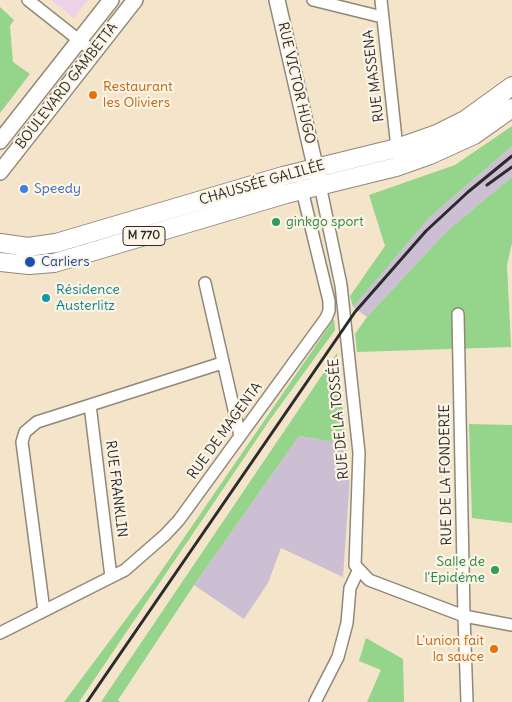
<!DOCTYPE html>
<meta charset="utf-8">
<style>
body{margin:0}
canvas{display:block;background:#f4e4c9}
</style>
<canvas width="512" height="702"></canvas>
<script>
const ctx = document.querySelector('canvas').getContext('2d');
ctx.lineJoin = 'round';
function paint(path, color) { ctx.fillStyle = color; ctx.fill(path, 'evenodd'); }
const shape = rows => new Path2D(rows.map(r => 'M' + r).join(''));
function trace(path, color, width, dash) { ctx.strokeStyle = color; ctx.lineWidth = width; ctx.lineCap = dash ? 'butt' : 'round'; ctx.setLineDash(dash || []); ctx.stroke(path); }
function write(font, color, halo, rows, align = 'center') {
  ctx.font = font + ' Delius,sans-serif'; ctx.lineWidth = 4.5; ctx.setLineDash([]); ctx.textBaseline = 'middle'; ctx.strokeStyle = halo; ctx.fillStyle = color; for (const [text, x, y, turn = 0] of rows) {
    ctx.save(); ctx.translate(x, y); ctx.rotate((+turn || 0) * Math.PI / 180); ctx.textAlign = isNaN(turn) ? turn : align; if (halo) ctx.strokeText(text, 0, 0); ctx.fillText(text, 0, 0); ctx.restore();
  }
}
const built = shape([
 [51,0,88,0,74,18]
]);
const industrial = shape([
 [512,146,512,177,447,231,367,317,353,307,430,217],
 [299,436,346,444,350,477,343,577,281,548,268,583,244,619,194,585]
]);
const green = shape([
 [0,7,14,20,10,26,13,62,30,74,0,113],
 [512,126,512,146,430,217,353,307,350,296,385,246,369,195,455,165],
 [512,177,512,243,507,265,511,347,357,352,355,334,367,317,447,231],
 [334,319,335,330,269,421,79,702,64,702,153,583],
 [337,353,346,444,299,436,194,585,118,700,120,702,101,702],
 [469,424,512,425,512,523,472,518],
 [366,638,403,659,404,702,367,702,381,670,359,661]
]);
const street = shape([
 [28,0,94,52],
 [313,0,382,17],
 [381,0,397,148],
 [320,185,341,285,359,453,355,565,369,580,464,616,467,702],
 [205,283,240,436],
 [458,314,464,616,512,625],
 [90,405,111,577],
 [44,611,22,442,25,432,37,422,222,363],
 [0,633,125,570,165,535,179,520,326,318,329,311,329,301,301,186],
 [315,702,338,657,347,623,350,588,358,571]
]);
const secondary = shape([
 [277,0,318,179],
 [0,141,111,0],
 [0,172,135,0]
]);
const primary = shape([
 [0,243,28,247,56,243,283,176,397,148,437,134,465,120,512,86],
 [0,262,29,265,54,263,286,194,396,167,430,155,474,135,512,108]
]);
const rail = shape([
 [487,185,512,167],
 [87,702,355,312,426,231,468,192,512,156]
]);
const markers = [
 [93,95,5,"#e8710a"],
 [24,189,5,"#3f7fe0"],
 [276,222,5,"#2e9e5b"],
 [30,262,6,"#1a4fb4"],
 [46,298,5,"#0f9aa8"],
 [495,570,5,"#2e9e5b"],
 [494,649,5,"#e8710a"]
];
const shields = [
 [144,236,42]
];
const shieldNames = [
 ["M 770",144,236]
];
const streetNames = [
 ["RUE MASSENA",374,76,-97],
 ["RUE VICTOR HUGO",296,83,77],
 ["BOULEVARD GAMBETTA",67,86,-52],
 ["CHAUSSÉE GALILÉE",262,183,-16],
 ["RUE DE LA TOSSÉE",339,419,-95],
 ["RUE DE MAGENTA",225,431,-54],
 ["RUE DE LA FONDERIE",446,475,-91],
 ["RUE FRANKLIN",116,489,83]
];
const foodNames = [
 ["Restaurant",103,87],
 ["les Oliviers",103,103],
 ["L'union fait",484,641,"right"],
 ["la sauce",484,657,"right"]
];
const shopNames = [
 ["Speedy",34,189]
];
const leisureNames = [
 ["ginkgo sport",286,222],
 ["Salle de",485,562,"right"],
 ["l'Epidéme",485,578,"right"]
];
const transitNames = [
 ["Carliers",41,262]
];
const cultureNames = [
 ["Résidence",56,290],
 ["Austerlitz",56,306]
];
paint(built, '#edd1e9');
paint(industrial, '#ccbfd4');
paint(green, '#94d48b');
trace(street, '#90887a', 14);
trace(secondary, '#90887a', 18);
trace(primary, '#90887a', 20);
trace(street, '#fff', 11);
trace(secondary, '#fff', 15);
trace(primary, '#fff', 18);
trace(rail, '#2b2b2b', 3);
for (const [x, y, r, color] of markers) { const dot = new Path2D(); dot.arc(x, y, r, 0, 2 * Math.PI); ctx.fillStyle = color; ctx.fill(dot); trace(dot, '#fcf5e5', 2); }
for (const [x, y, w] of shields) { const box = new Path2D(); box.roundRect(x - w / 2, y - 9.5, w, 19, 4); ctx.fillStyle = '#fcf5e5'; ctx.fill(box); trace(box, '#2b2b2b', 1); }
write('bold 12px', '#2b2b2b', null, shieldNames);
write('14px', '#2b2b2b', '#fcf5e5', streetNames);
write('14px', '#c56008', '#fcf5e5', foodNames, 'left');
write('14px', '#366cbe', '#fcf5e5', shopNames, 'left');
write('14px', '#27864d', '#fcf5e5', leisureNames, 'left');
write('14px', '#164399', '#fcf5e5', transitNames, 'left');
write('14px', '#0d838f', '#fcf5e5', cultureNames, 'left');
</script>
